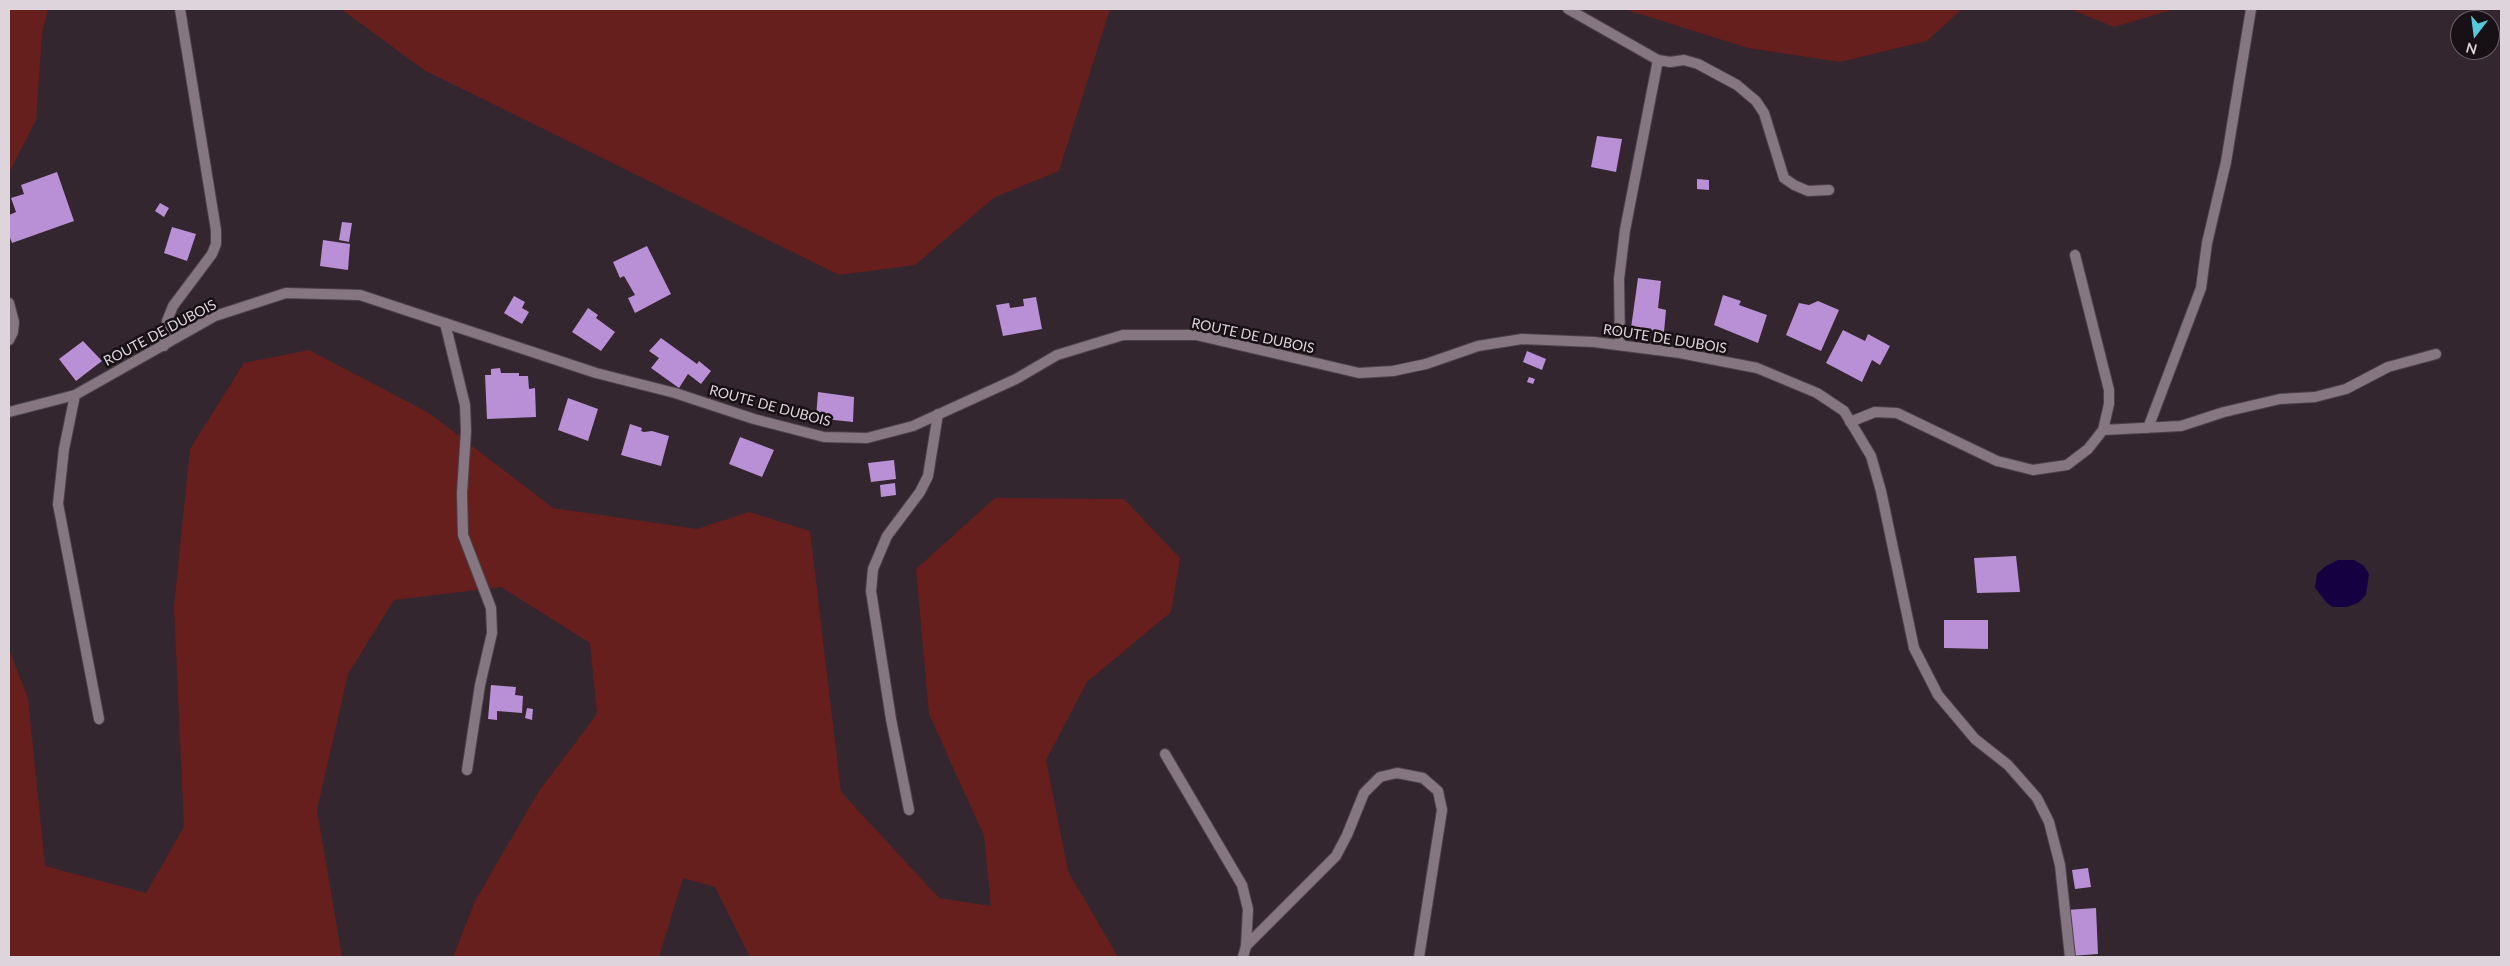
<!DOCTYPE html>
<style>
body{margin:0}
#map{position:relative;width:2510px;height:966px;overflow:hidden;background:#33262f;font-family:Lato,sans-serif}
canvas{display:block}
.frame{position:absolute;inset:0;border:10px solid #ddd5db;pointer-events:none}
.north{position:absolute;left:2450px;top:10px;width:50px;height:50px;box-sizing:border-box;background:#171115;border:1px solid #665f64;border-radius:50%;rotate:195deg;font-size:14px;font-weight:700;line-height:20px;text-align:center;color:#ddd5db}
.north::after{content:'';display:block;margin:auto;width:18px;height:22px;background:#55cade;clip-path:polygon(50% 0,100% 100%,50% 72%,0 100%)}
</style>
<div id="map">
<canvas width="2510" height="966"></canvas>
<div class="frame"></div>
<div class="north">N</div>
</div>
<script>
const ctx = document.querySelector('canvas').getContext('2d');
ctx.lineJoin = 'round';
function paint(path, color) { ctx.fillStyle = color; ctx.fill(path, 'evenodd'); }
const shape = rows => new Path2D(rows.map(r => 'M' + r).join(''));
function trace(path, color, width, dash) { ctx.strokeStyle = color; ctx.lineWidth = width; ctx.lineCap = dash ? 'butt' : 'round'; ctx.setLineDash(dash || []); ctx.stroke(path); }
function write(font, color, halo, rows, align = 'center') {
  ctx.font = font + ' Lato,sans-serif'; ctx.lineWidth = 5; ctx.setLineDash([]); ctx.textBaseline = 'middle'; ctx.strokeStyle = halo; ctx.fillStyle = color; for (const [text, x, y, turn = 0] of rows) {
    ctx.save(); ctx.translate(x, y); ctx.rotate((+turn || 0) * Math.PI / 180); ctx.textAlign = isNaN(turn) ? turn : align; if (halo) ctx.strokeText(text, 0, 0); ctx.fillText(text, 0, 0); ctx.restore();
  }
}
const green = shape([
 [9,9,48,9,42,34,36,120,9,173],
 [341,9,1110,9,1059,171,995,197,915,265,839,275,424,70],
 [1624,9,1962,9,1927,41,1840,62,1748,48],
 [2070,9,2175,9,2114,27],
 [309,350,429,413,553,508,697,529,749,512,810,531,841,792,939,898,991,906,984,836,929,714,916,569,995,498,1124,499,1180,558,1171,612,1087,682,1046,760,1068,871,1118,957,750,957,715,887,683,878,659,957,453,957,475,901,539,791,597,714,590,643,501,587,394,600,348,674,317,810,342,957,9,957,9,649,28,698,45,866,146,893,184,827,174,606,190,449,244,363]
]);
const water = shape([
 [2338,560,2354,560,2364,566,2369,574,2366,595,2358,603,2347,607,2333,607,2327,603,2315,588,2317,574,2326,566]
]);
const building = shape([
 [1597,136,1622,139,1616,172,1591,167],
 [57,172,74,221,12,243,9,235,9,215,16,212,11,198,24,194,21,185],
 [1697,179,1709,180,1709,190,1697,189],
 [160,203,169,208,164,217,155,211],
 [342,222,352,223,349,242,339,240],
 [172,227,196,234,187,261,164,253],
 [323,240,350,244,348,270,320,266],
 [647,246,671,294,635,313,628,298,635,295,624,276,620,278,613,262],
 [1638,278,1661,281,1658,308,1666,310,1664,332,1631,328],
 [1723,295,1741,301,1739,305,1767,315,1758,343,1714,325],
 [514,296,525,302,522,308,529,312,522,324,504,313],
 [1036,297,1042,329,1003,336,996,305,1009,303,1010,308,1024,306,1023,299],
 [1818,301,1839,310,1821,351,1786,335,1799,303,1809,305],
 [588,308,598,315,596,318,615,332,601,351,572,332],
 [1843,330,1865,341,1868,334,1890,346,1880,365,1872,360,1862,382,1826,363],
 [661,338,697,364,699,361,711,371,701,384,688,374,679,388,651,368,659,358,649,351],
 [83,341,102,361,76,381,59,359],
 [1527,351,1546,359,1542,370,1523,362],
 [500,368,501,373,519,373,519,376,528,376,529,389,535,388,536,417,487,419,485,375,491,375,491,369],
 [1529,377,1535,379,1533,384,1527,382],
 [818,392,854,397,853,422,816,418],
 [568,398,598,409,588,441,558,430],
 [630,424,642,428,641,431,644,432,652,431,669,436,661,466,621,455],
 [740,437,774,450,762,477,729,464],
 [894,460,896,479,871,482,868,463],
 [895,483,896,495,881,497,880,485],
 [2016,556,2020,592,1977,593,1974,558],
 [1944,620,1988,620,1988,649,1944,648],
 [491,685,516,687,515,695,523,696,522,713,497,711,497,720,488,719],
 [527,708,533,709,532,720,525,718],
 [2088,868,2091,887,2075,889,2072,870],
 [2096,908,2098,954,2070,956,2066,910]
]);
const lane = shape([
 [9,303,14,322,13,332,9,340],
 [445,323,465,405,466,431,462,493,463,535,491,608,492,633,480,685,467,770],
 [75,395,64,449,58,504,99,719],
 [1165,754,1242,885,1248,909,1246,946],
 [1246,946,1336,856,1347,835,1364,793,1380,777,1397,773,1423,778,1438,791,1442,810,1419,957]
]);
const street = shape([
 [1568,9,1658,60,1670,62,1684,60,1698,64,1737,85,1756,101,1764,113,1784,178,1794,185,1808,191,1829,190],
 [1620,345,1619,279,1625,230,1658,60],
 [164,346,167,321,173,306,212,254,216,244,216,230,180,9],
 [9,412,75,395,215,316,286,293,360,295,596,373,675,393,754,419,824,437,867,438,913,426,1016,379,1057,355,1123,335,1196,335,1359,373,1393,371,1426,364,1478,346,1522,339,1594,342,1680,353,1757,368,1817,393,1844,411,1871,456,1881,491,1914,648,1938,695,1975,739,2008,765,2037,798,2049,822,2060,865,2070,957],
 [1850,422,1875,412,1897,413,1997,461,2033,470,2067,465,2088,449,2103,430,2109,404,2109,390,2075,255],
 [2148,428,2201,288,2207,243,2226,162,2251,9],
 [2103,430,2181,426,2224,412,2280,399,2315,397,2346,389,2388,367,2436,354],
 [909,810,891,719,871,591,873,569,887,536,920,492,928,476,938,414],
 [1243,957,1246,946]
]);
const streetNames = [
 ["ROUTE DE DUBOIS",160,333,-28],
 ["ROUTE DE DUBOIS",1253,336,12],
 ["ROUTE DE DUBOIS",1665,339,9],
 ["ROUTE DE DUBOIS",770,406,15]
];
paint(green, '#661f1c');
paint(water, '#150142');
paint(building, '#b98fd6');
trace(lane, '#4d424a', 12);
trace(street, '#4d424a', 12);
trace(lane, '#857681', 10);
trace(street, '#857681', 10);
write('14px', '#ddd5db', '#171115', streetNames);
</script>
